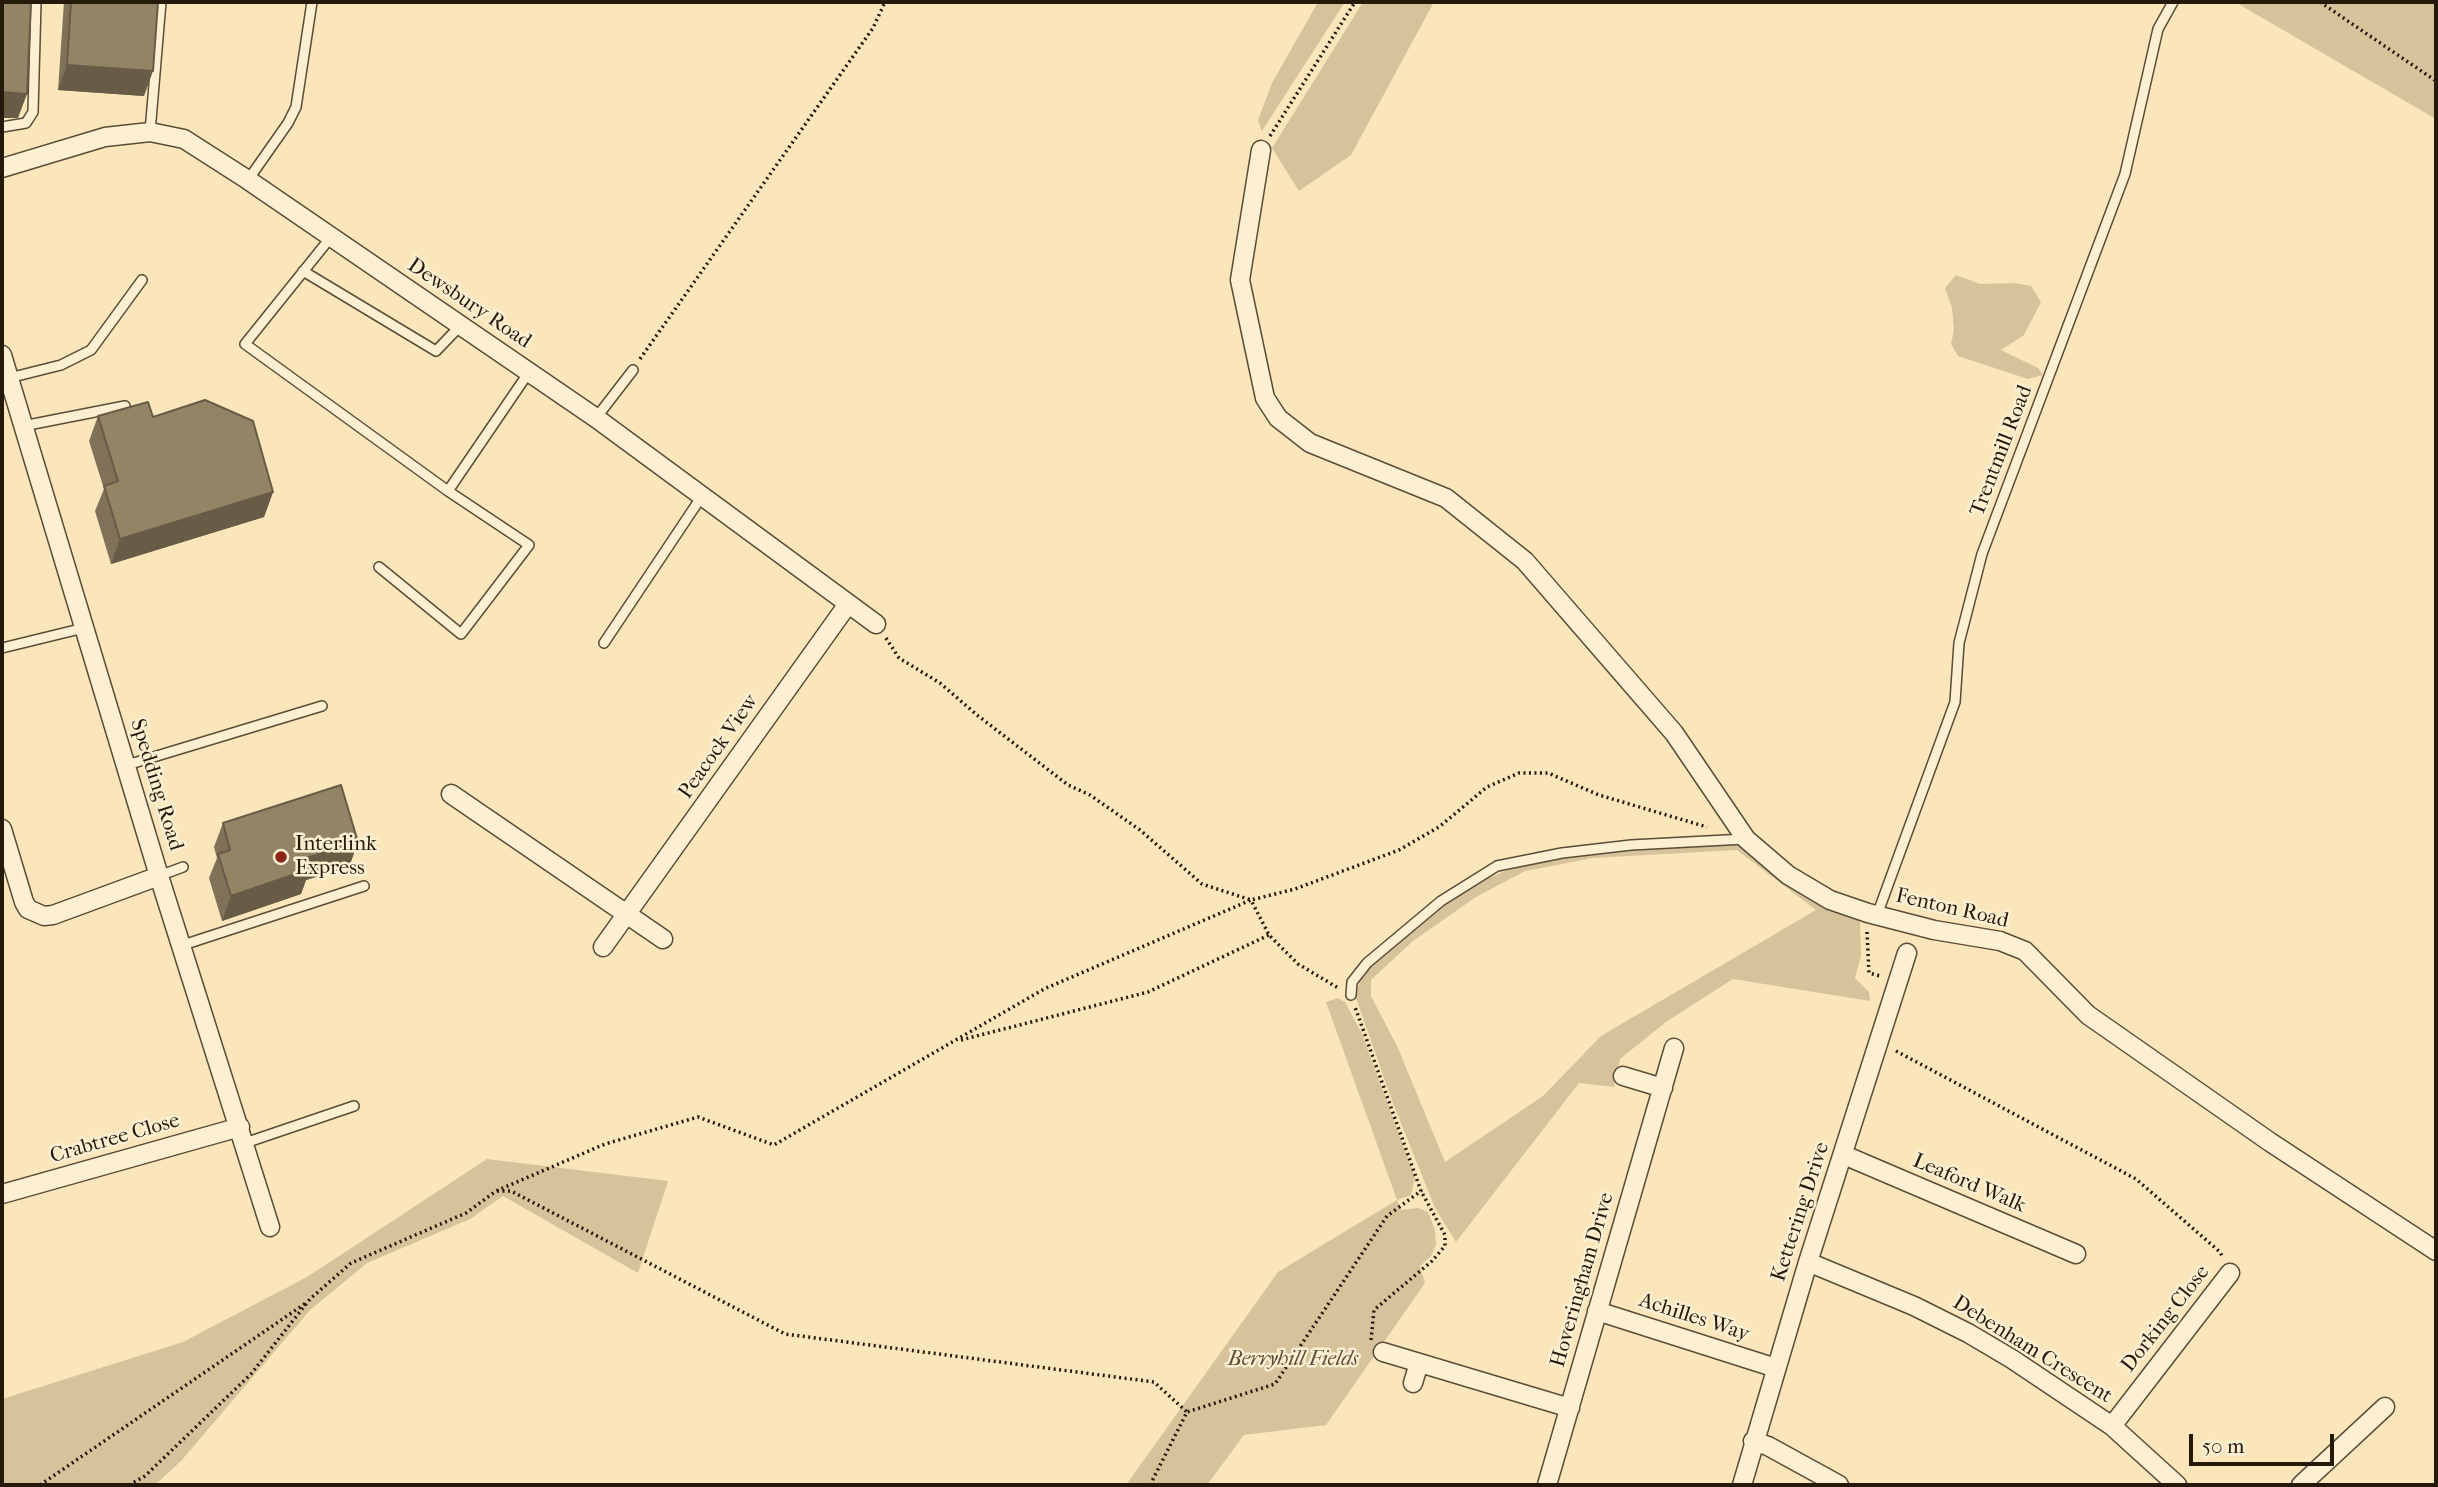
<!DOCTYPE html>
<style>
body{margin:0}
#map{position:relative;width:2438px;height:1487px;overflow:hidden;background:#fae6ba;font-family:"IM FELL French Canon",serif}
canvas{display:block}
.frame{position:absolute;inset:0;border:4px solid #25190a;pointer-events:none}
.scale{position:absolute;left:2189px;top:1434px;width:145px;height:32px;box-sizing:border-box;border:4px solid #25190a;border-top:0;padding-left:9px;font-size:21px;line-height:24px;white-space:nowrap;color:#25190a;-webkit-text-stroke:5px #fcefd2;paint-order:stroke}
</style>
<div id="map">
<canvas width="2438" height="1487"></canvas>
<div class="frame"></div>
<div class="scale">50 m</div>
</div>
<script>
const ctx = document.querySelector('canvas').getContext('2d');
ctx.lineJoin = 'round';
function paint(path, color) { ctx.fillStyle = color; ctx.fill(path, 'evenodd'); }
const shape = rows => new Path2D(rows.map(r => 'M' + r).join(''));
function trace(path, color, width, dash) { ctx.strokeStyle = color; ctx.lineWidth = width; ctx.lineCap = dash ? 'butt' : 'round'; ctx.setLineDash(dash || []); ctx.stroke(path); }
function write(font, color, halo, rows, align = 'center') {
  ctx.font = font + ' "IM FELL French Canon",serif'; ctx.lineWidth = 5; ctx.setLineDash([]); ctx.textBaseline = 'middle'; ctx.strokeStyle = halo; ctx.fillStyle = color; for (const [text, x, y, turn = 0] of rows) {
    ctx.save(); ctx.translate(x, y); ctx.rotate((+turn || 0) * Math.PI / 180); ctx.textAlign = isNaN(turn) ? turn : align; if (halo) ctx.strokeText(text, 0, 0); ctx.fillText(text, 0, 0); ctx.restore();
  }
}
const green = shape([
 [1318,2,1345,2,1262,131,1258,120,1272,83],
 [1363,2,1434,2,1351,155,1299,191,1272,148],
 [2235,2,2436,2,2436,119],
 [1956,275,1980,284,2013,283,2031,286,2041,302,2024,335,2001,350,2038,368,2043,375,2028,379,1958,356,1951,344,1954,330,1952,308,1945,288],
 [1734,843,1741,844,1857,915,1860,922,1861,956,1855,978,1869,992,1870,1001,1733,979,1666,1022,1620,1059,1614,1087,1579,1083,1456,1242,1435,1208,1391,1098,1355,995,1361,979,1380,955,1445,903,1489,878,1521,864,1601,851],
 [1737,850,1816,910,1601,1036,1543,1096,1445,1162,1398,1048,1371,996,1371,980,1413,941,1476,897,1525,871,1593,858],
 [1338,998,1345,1002,1362,1034,1415,1178,1411,1195,1397,1200,1401,1210,1418,1208,1428,1212,1435,1230,1436,1245,1431,1256,1420,1266,1425,1283,1326,1425,1244,1435,1207,1485,1126,1485,1278,1272,1397,1200,1326,1002],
 [487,1159,668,1181,638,1273,503,1196,470,1219,367,1263,310,1310,181,1461,155,1485,2,1485,2,1399,183,1342,307,1277]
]);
const path = shape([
 [2320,2,2436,81],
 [1270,136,1355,2],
 [640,359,873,28,885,2],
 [886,638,899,658,940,683,977,715,1068,785,1090,795,1140,830,1202,884,1251,900,1295,889,1399,850,1439,827,1487,787,1519,773,1548,773,1599,795,1707,827],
 [1867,932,1869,973,1880,976],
 [961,1040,1148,992,1269,935],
 [1896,1051,2136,1179,2220,1252,2223,1258],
 [497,1191,511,1191,785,1334,1154,1382,1187,1412],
 [1371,1340,1374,1310,1432,1261,1445,1246,1445,1235,1421,1191],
 [40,1485,306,1303],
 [129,1485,145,1476,251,1374,310,1299,351,1263,466,1213,496,1191,605,1144,698,1117,774,1145,1044,989,1251,900,1269,935,1298,964,1340,989],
 [1150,1485,1187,1412,1275,1384,1387,1216,1421,1191,1355,1007]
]);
const service = shape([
 [2,127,26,123,33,112,36,2],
 [150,132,161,2],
 [248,180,288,123,296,107,312,2],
 [331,237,245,344,448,491],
 [303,271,436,351,461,325],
 [9,378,61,365,91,350,142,280],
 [596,418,633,370],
 [23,426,125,406],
 [379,567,461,634,529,545,448,491,529,372],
 [604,643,702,496],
 [2,648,84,628],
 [127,765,322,706],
 [159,876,183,867],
 [1877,915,1955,702,1959,643,1982,554,2125,174,2158,29,2173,2],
 [183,945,364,886],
 [1351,995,1352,982,1367,963,1441,901,1497,866,1562,853,1631,845,1745,839],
 [245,1143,354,1106]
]);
const minor = shape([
 [1261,150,1240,280,1265,398,1278,418,1310,443,1446,498,1525,561,1674,733,1746,839,1788,875,1830,900,1868,913,1934,930,2000,941,2025,951,2088,1015,2270,1142,2436,1251],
 [2,168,105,137,150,132,184,139,248,180,596,418,876,624],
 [2,355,159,876,270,1227],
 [451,794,663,939],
 [2,829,24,902,28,909,44,916,53,915,159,876],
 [603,947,848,604],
 [1623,1076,1663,1088],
 [1844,1155,2076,1254],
 [2,1194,240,1127],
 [1808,1262,1914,1306,1968,1333,2012,1359,2112,1426,2177,1485],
 [1597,1311,1776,1368],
 [1383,1352,1570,1408],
 [1413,1383,1419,1363],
 [2112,1426,2230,1273],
 [1753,1441,1768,1446,1839,1485],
 [1547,1485,1674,1048],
 [1742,1485,1808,1262,1907,953],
 [2301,1485,2385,1407]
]);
const wall = shape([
 [64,2,158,2,144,96,58,90],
 [98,416,153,417,273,492,264,517,111,564,95,511,104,489,89,441],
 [223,823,358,842,349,867,306,880,301,894,222,921,209,878,217,858,214,847]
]);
const shadedWall = shape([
 [67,65,153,71,144,96,58,90],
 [2,92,27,94,18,118,2,118],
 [273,492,264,517,111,564,120,539],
 [358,842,349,867,306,880,301,894,222,921,231,896,306,858]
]);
const building = shape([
 [2,2,31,2,27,94,2,92,2,2],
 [71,2,158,2,153,71,67,65,71,2],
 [205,400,253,421,273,492,120,539,104,486,118,481,98,416,148,402,153,417,205,400],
 [341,785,358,842,306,858,310,869,231,896,218,854,230,850,223,823,341,785]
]);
const markers = [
 [281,857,7,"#8f2418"]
];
const streetNames = [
 ["Dewsbury Road",469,304,34],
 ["Trentmill Road",2002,451,-69],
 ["Peacock View",719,747,-55],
 ["Spedding Road",156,785,73],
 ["Fenton Road",1952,909,13],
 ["Crabtree Close",115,1139,-16],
 ["Leaford Walk",1969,1184,23],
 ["Kettering Drive",1801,1212,-72],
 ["Hoveringham Drive",1583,1280,-74],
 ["Achilles Way",1694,1318,18],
 ["Dorking Close",2166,1319,-52],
 ["Debenham Crescent",2032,1350,32]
];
const poiNames = [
 ["Interlink",295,845],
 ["Express",295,869]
];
const parkNames = [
 ["Berryhill Fields",1293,1360]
];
paint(green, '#d6c39c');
trace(service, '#5a4c36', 12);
trace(minor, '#5a4c36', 21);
trace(path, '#25190a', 3.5, [2, 3.5]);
trace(service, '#fcefd2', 9);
trace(minor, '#fcefd2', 18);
paint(wall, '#7f7258');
paint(shadedWall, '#685c47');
paint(building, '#948466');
trace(building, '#685c47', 2);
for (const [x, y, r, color] of markers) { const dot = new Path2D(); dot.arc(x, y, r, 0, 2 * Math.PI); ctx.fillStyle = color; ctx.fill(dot); trace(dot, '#fcefd2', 2.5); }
write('21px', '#25190a', '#fcefd2', streetNames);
write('21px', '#25190a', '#fcefd2', poiNames, 'left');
write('italic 21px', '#5a4c36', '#fcefd2', parkNames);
</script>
